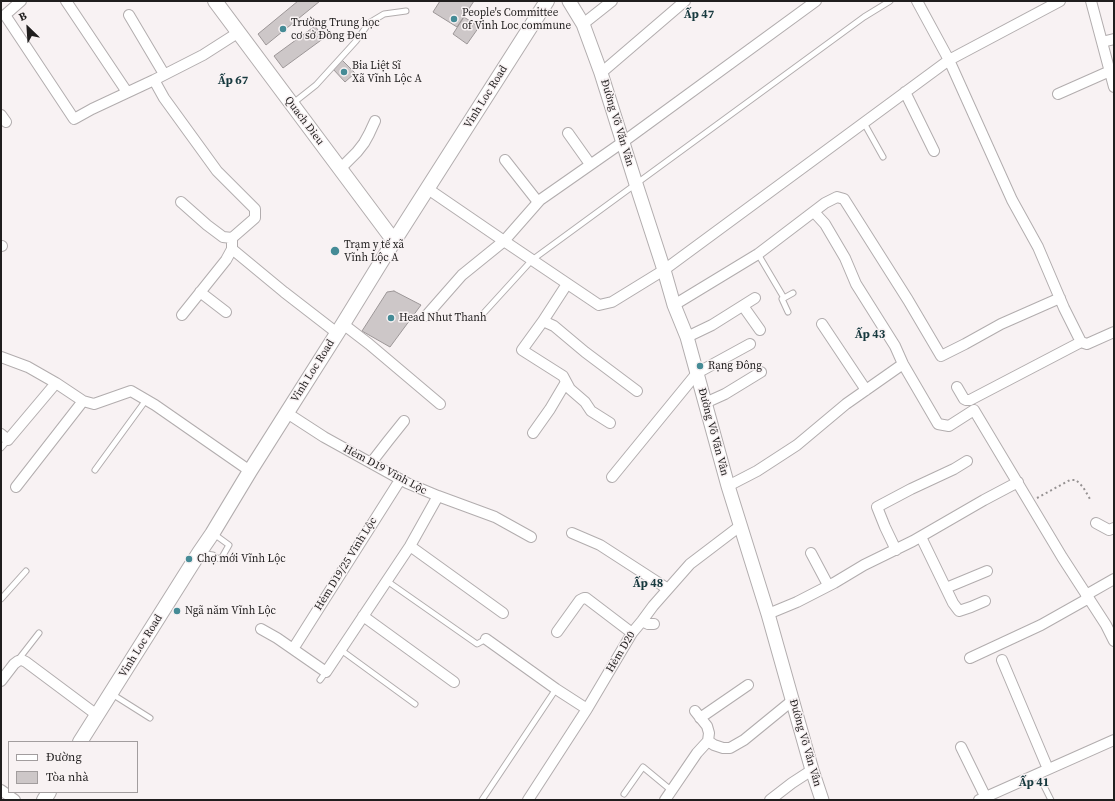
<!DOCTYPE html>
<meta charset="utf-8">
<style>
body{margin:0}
#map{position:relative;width:1115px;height:801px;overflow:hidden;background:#f8f2f3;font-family:"Source Serif 4",serif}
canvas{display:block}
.frame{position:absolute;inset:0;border:2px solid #201e1e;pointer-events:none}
.legend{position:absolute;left:8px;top:741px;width:130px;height:52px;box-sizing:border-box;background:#f8f2f3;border:1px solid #a29d9e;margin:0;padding:5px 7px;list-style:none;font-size:12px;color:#201e1e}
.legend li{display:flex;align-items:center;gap:8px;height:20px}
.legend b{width:20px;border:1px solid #a29d9e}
.north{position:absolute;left:8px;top:8px;width:40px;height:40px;-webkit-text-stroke:3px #f8f2f3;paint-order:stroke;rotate:335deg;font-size:11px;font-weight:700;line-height:16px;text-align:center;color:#201e1e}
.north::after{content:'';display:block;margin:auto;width:14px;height:18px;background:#201e1e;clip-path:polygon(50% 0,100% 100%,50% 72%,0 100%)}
</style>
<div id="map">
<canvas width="1115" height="801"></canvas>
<div class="frame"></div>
<ul class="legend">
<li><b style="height:5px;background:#fff"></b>Đường</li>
<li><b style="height:11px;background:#cdc7c8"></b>Tòa nhà</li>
</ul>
<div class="north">B</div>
</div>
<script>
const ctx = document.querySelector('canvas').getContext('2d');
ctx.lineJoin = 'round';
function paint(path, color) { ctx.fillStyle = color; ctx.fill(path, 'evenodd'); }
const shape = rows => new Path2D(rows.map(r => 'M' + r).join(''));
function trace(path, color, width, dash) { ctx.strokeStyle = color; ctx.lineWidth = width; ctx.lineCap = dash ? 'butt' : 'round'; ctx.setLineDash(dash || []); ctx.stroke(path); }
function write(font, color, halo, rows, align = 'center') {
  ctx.font = font + ' "Source Serif 4",serif'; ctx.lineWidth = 3; ctx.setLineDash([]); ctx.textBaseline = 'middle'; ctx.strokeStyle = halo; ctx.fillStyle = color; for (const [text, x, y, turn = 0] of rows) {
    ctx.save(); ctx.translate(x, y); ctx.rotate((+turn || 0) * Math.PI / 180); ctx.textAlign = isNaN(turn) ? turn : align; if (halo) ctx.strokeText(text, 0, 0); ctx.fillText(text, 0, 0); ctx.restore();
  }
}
const building = shape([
 [298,1,320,1,266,45,258,34,298,1],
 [440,1,474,1,457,27,433,12,440,1],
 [464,17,479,27,467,44,453,34,464,17],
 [315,26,324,38,283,68,274,56,315,26],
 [342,60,355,73,345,82,333,69,342,60],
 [394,291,421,305,390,347,362,331,387,292,394,291]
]);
const path = shape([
 [1037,498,1070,480,1076,480,1083,487,1090,499]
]);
const service = shape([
 [292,104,316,85,356,41,369,23,384,14,406,11],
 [864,123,883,157],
 [758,254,784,298,793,293],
 [784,298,782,299,788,312],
 [481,316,532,260,864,17,890,1],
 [1,448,8,440],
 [95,470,146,400],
 [200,553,213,555,217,558,221,559,229,545,214,534],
 [387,581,477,644,486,639],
 [1,599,26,571],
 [341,650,415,704],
 [18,660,39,633],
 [320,680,326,672],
 [112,694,150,718],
 [1038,774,1051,800],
 [624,794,643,767,672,791],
 [482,800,556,689]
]);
const minor = shape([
 [21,1,5,15,74,119,92,109,154,80,203,55,239,32],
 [66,1,127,92],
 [917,1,949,60,1012,200,1038,247,1064,308,1081,342,1087,344,1114,332],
 [1091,1,1114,87],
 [129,15,164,74],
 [583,24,612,1],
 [1102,42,1114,39],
 [601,73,685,1],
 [154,80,164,98,217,171,255,209,255,218,232,238,223,237,207,225,181,202],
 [905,92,934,151],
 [1058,94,1110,71],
 [1,115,6,122],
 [568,133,590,164],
 [505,160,538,202],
 [340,169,357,152,364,143,369,134,375,121],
 [428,189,504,241,599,305,612,302,664,270,949,60,1060,1],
 [814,212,825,224,845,258,856,284,895,346,903,364,938,424,949,426,974,410,1062,557,1106,625,1114,641],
 [232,238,232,249,284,292,337,333],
 [1,246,2,246],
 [567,284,543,321,554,326,585,352,637,391],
 [200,292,226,312],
 [674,305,758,254,825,203,837,197,844,199,908,300,941,356,965,344,1001,324,1060,298],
 [743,306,760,330],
 [182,315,226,260,232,249],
 [426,316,462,275,504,241,540,200,623,142,816,1],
 [543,321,522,350,563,376,570,389,585,402,591,411,610,423],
 [343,324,369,344,440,404],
 [822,324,866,390],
 [687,337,712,325,755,298],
 [1,357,28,367,56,383,83,401,94,404,131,391,155,405,250,471],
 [957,387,964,399,966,400,970,400,1081,342],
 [705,403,725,394,761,372],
 [287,413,324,437,407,483,438,496,495,517,531,537],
 [533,433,550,409,566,382],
 [1,434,8,440,56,383],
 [371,463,388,441,404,421],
 [612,477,697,373,750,344],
 [728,486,757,471,797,445,846,404,903,364],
 [16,487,83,401],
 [1096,523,1109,530,1114,528],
 [572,533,600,545,668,589],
 [921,537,953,603,959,611,971,607,985,601],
 [410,546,503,613],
 [896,550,885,527,877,507,911,489,954,469,967,461],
 [811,553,828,585],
 [946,588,987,571],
 [1086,595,1114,579],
 [768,614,797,602,834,583,864,565,913,541,984,500,1018,482],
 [363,616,454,682],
 [642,621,648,624,654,624],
 [261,629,277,638,326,672,410,546,438,496],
 [557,632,580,600,584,598,586,598,632,633],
 [486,639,556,689,587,709],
 [293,649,400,480],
 [970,658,1041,625,1089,598],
 [1002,660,1048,769],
 [1,681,14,664,18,661,22,660,26,662,97,715],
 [695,711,707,726,709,733,708,741],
 [700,718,748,685],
 [961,747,987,800],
 [1,790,15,800],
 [528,800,587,709,632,633,642,621,653,606,690,564,740,526],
 [665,800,697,753,708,741,714,745,723,748,730,748,744,740,793,700],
 [770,800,792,783,812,770],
 [979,800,1114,740]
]);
const tertiary = shape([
 [569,1,583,24,601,73,636,184,664,270,674,305,687,337,728,486,768,614,812,770,822,800]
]);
const secondary = shape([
 [215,1,394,241],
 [80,742,199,553,212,534,250,471,343,324,394,241,547,1],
 [44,800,49,792]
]);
const markers = [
 [454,19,4,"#458b96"],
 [283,29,4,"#458b96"],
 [344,72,4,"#458b96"],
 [335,251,5,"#458b96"],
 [391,318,4,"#458b96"],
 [700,366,4,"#458b96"],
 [189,559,4,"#458b96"],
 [177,611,4,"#458b96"]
];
const poiNames = [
 ["People's Committee",462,13],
 ["of Vinh Loc commune",462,26],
 ["Trường Trung học",291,23],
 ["cơ sở Đồng Đen",291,36],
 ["Bia Liệt Sĩ",352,66],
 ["Xã Vĩnh Lộc A",352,79],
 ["Trạm y tế xã",344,245],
 ["Vĩnh Lộc A",344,258],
 ["Head Nhut Thanh",399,318],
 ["Rạng Đông",708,366],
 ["Chợ mới Vĩnh Lộc",197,559],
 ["Ngã năm Vĩnh Lộc",185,611]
];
const streetNames = [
 ["Vinh Loc Road",486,97,-58],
 ["Quach Dieu",304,121,53],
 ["Đường Võ Văn Vân",617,123,73],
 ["Vinh Loc Road",313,371,-58],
 ["Đường Võ Văn Vân",713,432,75],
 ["Hẻm D19 Vĩnh Lộc",385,470,28],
 ["Hẻm D19/25 Vĩnh Lộc",346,564,-58],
 ["Vinh Loc Road",141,646,-58],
 ["Hẻm D20",621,652,-59],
 ["Đường Võ Văn Vân",805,743,74]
];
const neighbourhoodNames = [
 ["Ấp 47",699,15],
 ["Ấp 67",233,81],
 ["Ấp 43",870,335],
 ["Ấp 48",648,584],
 ["Ấp 41",1034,783]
];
paint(building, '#cdc7c8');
trace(building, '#9c9697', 1);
trace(service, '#b2adae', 7);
trace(minor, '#b2adae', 12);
trace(tertiary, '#b2adae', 15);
trace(secondary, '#b2adae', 16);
trace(path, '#969292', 2, [2, 3]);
trace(service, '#fff', 5);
trace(minor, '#fff', 10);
trace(tertiary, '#fff', 13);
trace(secondary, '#fff', 14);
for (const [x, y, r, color] of markers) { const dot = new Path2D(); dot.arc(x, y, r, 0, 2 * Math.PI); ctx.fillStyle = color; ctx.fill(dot); trace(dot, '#f8f2f3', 1.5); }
write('11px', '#201e1e', '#f8f2f3', poiNames, 'left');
write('11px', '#201e1e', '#f8f2f3', streetNames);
write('bold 12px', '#183a3f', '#f8f2f3', neighbourhoodNames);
</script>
